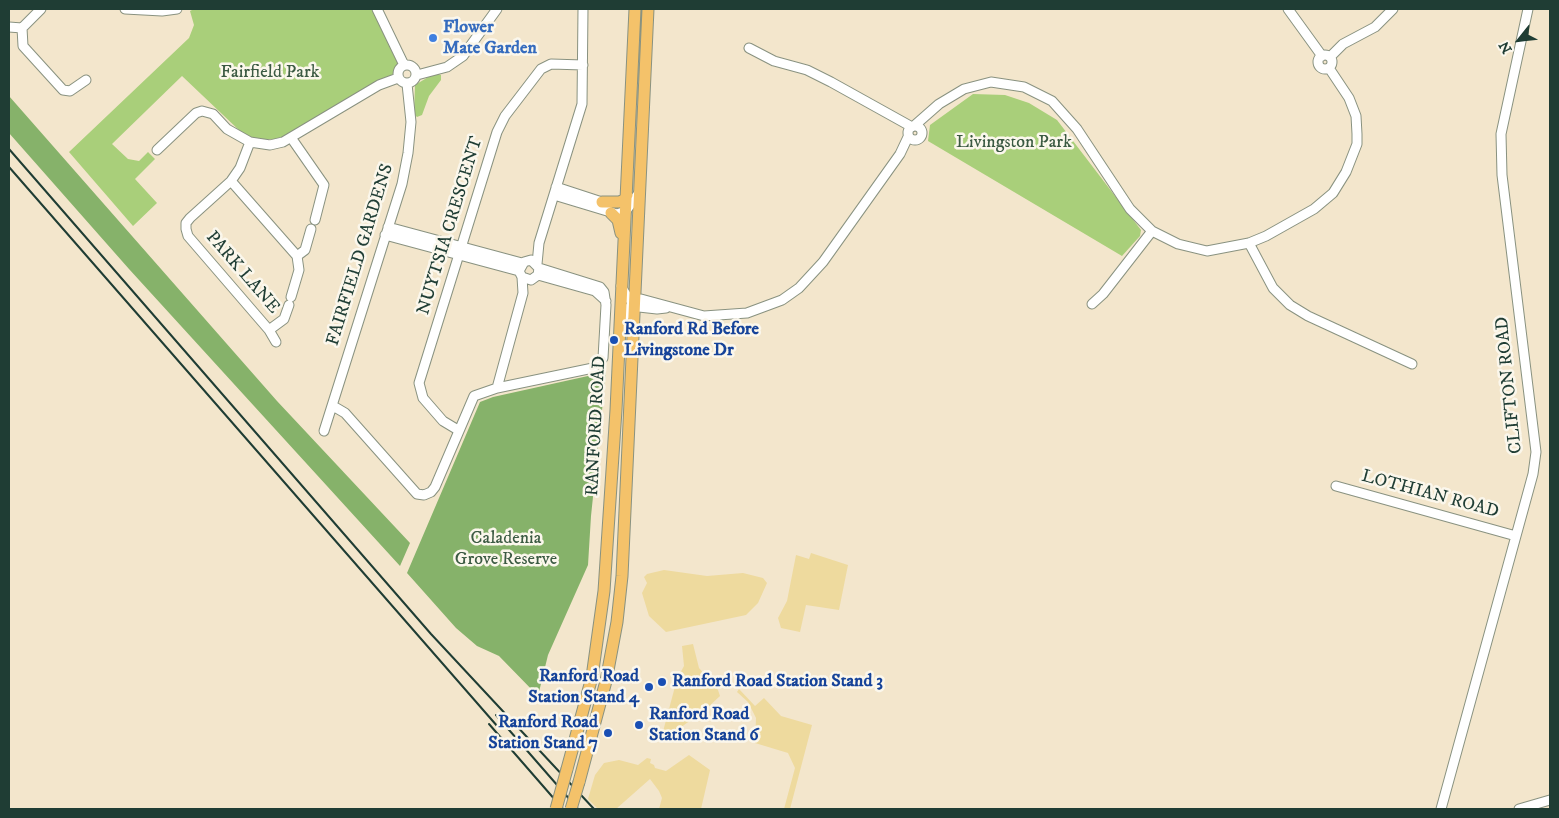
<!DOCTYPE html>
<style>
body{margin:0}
#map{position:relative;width:1559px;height:818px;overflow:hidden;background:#f3e6cc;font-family:"IM FELL DW Pica",serif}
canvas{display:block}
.frame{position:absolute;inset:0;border:10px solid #1f3d34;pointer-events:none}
.north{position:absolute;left:1494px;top:15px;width:50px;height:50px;-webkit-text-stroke:4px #fbf7ec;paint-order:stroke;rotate:241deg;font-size:14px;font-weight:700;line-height:20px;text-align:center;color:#1f3d34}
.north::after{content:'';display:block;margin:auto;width:18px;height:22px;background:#1f3d34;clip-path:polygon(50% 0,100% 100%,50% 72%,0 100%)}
</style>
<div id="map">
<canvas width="1559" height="818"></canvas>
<div class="frame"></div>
<div class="north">N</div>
</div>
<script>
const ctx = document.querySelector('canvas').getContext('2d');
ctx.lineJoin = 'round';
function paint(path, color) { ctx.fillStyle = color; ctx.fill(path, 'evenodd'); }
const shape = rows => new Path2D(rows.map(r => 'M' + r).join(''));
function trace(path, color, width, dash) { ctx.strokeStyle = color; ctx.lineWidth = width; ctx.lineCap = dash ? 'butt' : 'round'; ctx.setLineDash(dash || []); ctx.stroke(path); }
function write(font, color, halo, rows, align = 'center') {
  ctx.font = font + ' "IM FELL DW Pica",serif'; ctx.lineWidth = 5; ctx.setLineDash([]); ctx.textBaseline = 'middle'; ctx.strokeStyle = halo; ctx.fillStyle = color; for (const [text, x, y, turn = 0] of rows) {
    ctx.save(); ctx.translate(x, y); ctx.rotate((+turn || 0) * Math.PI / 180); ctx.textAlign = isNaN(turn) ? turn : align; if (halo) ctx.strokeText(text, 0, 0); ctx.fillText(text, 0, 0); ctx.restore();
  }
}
const green = shape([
 [194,9,372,9,399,64,393,74,291,135,275,139,256,140,242,133,182,76,112,144,128,159,139,161,148,152,155,159,135,179,157,203,133,226,69,152,189,38,194,25,190,11],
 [435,73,441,75,441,80,429,96,422,115,417,117,414,114,415,85],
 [973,94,1005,95,1029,103,1057,120,1141,230,1140,236,1122,256,928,141,930,125]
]);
const forest = shape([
 [9,96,277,401,410,543,400,566,129,269,9,133],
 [606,372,591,516,588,565,548,655,538,696,499,656,477,646,456,628,407,573,480,402,493,397]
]);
const sand = shape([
 [811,553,848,565,839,610,806,605,800,632,781,628,778,618,787,601,796,555,809,559],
 [664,570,707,576,743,573,763,578,767,583,758,603,746,615,666,632,649,616,642,593,647,583,644,577,647,574],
 [693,644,699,668,718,690,720,696,706,709,696,712,691,720,663,740,661,739,677,679,684,666,682,646],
 [739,689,755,706,764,698,781,716,812,725,790,809,784,809,795,768,788,753,755,743,756,718,748,702,737,692],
 [689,755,710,770,701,809,659,809,662,798,659,791,650,779,616,809,598,809,588,799,595,775,604,763,619,760,638,765,647,758,651,759,650,763,654,765,655,768,666,771]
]);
const minor = shape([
 [125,9,162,11,177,9],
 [377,9,404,65],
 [1288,9,1322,56],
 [9,27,22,28,41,9],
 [22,28,23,46,63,90,70,91,86,80],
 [749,48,774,61,807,70,831,82,912,127],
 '1318 62a7 7 0 1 1 14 0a7 7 0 1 1-14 0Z',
 [1330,57,1343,44,1375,27,1393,9],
 '398 74a9 9 0 1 1 18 0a9 9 0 1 1-18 0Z',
 [417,75,447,67,463,56,497,9],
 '908 133a7 7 0 1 1 14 0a7 7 0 1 1-14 0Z',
 [914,126,939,104,964,89,991,82,1024,87,1052,101,1077,129,1130,209,1152,231,1178,244,1207,251,1249,243,1266,236,1314,209,1333,193,1346,172,1357,144,1357,134,1356,116,1349,98,1329,68],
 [292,139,324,185,315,220],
 [250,142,240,168,231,181,190,218,186,223,186,229,188,236,269,330,276,342],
 [157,150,196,113,202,111,213,114,227,129,250,142,270,145,283,142,379,85,398,78],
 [231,181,297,256,299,270,291,297],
 [556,187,608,204],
 [554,195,617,214,626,211,638,194],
 [388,227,522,263],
 [385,235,519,271],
 [1249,243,1273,288,1290,305,1308,316,1412,364],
 [297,256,305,250,311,229],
 [537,264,539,243,582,104,583,9],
 [538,275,595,291,606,301],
 [621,286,628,298,639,307,657,309,666,308],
 [1092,304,1103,294,1152,231],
 [622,321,631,305,641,299,704,316,747,313,782,300,799,288,823,262,900,154,908,137],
 [269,330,284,319,289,305],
 [497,388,523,293,522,277],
 [333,406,345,413,417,494,424,495,431,492,435,487,474,396,497,388,593,368,603,358,606,305,604,292,600,287,539,268,531,260,524,262,519,271,522,277,531,280,538,275,539,268],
 [458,430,443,421,423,398,419,383,497,132,505,116,541,69,551,64,583,65],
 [324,431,402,184,408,153,411,122,407,84],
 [1336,486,1516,536],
 [1441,809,1533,474,1536,452,1502,175,1501,134,1528,9],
 [1519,809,1550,800]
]);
const major = shape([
 [602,202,619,202,624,200,627,195],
 [611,213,618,220,621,233],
 [567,769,592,677,604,591,616,410,635,9],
 [579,782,606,681,617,622,622,576,648,9]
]);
const rail = shape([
 [9,149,431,634,594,809],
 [9,167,498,727],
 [496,715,578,809],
 [489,724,563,809]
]);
const majorBridge = shape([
 [556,809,567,769],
 [571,809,579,782]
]);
const markers = [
 [433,38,5,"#3f7fe0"],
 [614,340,5,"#1a4fb4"],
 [662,682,5,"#1a4fb4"],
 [649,687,5,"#1a4fb4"],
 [639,725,5,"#1a4fb4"],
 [608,733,5,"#1a4fb4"]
];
const shopNames = [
 ["Flower",443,28],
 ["Mate Garden",443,49]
];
const parkNames = [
 ["Fairfield Park",270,73],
 ["Livingston Park",1014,143],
 ["Caladenia",506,539],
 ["Grove Reserve",506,560]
];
const streetNames = [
 ["NUYTSIA CRESCENT",451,226,-73],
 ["FAIRFIELD GARDENS",361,255,-73],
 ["PARK LANE",242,273,49],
 ["CLIFTON ROAD",1510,385,-96],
 ["RANFORD ROAD",597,426,-87],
 ["LOTHIAN ROAD",1430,495,15]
];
const transitNames = [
 ["Ranford Rd Before",624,330],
 ["Livingstone Dr",624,351],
 ["Ranford Road",639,677,"right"],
 ["Station Stand 4",639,698,"right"],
 ["Ranford Road Station Stand 3",672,682],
 ["Ranford Road",649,715],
 ["Station Stand 6",649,736],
 ["Ranford Road",598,723,"right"],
 ["Station Stand 7",598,744,"right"]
];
paint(green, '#a9cf7a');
paint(forest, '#86b26a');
paint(sand, '#eeda9e');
trace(minor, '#899280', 11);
trace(major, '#899280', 13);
trace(minor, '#fff', 9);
trace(major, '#f4c26a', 11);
trace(rail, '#1f3d34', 2);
trace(majorBridge, '#899280', 13, []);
trace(majorBridge, '#f4c26a', 11);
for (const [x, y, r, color] of markers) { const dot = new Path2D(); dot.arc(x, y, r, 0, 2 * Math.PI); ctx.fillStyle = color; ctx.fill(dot); trace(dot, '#fbf7ec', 2); }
write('bold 18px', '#366cbe', '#fbf7ec', shopNames, 'left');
write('18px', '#3b5a42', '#fbf7ec', parkNames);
write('18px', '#1f3d34', '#fbf7ec', streetNames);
write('bold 18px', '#164399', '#fbf7ec', transitNames, 'left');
</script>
